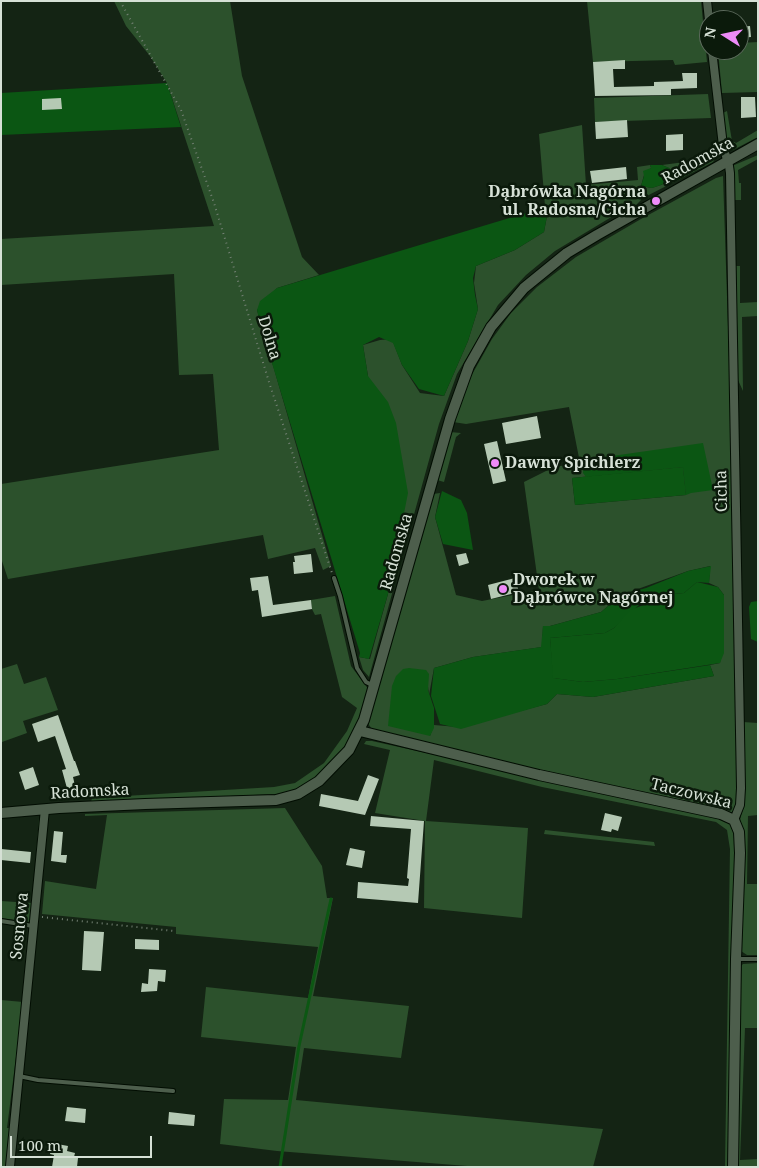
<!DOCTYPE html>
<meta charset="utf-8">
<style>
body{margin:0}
#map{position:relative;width:759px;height:1168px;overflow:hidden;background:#142414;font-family:"Noto Serif",serif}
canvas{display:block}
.frame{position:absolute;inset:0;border:2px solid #d6e1d6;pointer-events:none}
.north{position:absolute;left:699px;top:10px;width:50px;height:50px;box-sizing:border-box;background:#0b1a0b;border:1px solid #5c6a5c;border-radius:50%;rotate:280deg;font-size:14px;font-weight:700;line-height:20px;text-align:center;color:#d6e1d6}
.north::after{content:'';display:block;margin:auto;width:18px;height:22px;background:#ee8bf8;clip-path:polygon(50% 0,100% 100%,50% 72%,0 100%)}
.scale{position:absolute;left:10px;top:1136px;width:142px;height:22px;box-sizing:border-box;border:2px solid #d6e1d6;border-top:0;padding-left:6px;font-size:15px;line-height:18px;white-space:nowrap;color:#d6e1d6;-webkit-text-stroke:4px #0b1a0b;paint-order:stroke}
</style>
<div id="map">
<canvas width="759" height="1168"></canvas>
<div class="frame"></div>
<div class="north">N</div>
<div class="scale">100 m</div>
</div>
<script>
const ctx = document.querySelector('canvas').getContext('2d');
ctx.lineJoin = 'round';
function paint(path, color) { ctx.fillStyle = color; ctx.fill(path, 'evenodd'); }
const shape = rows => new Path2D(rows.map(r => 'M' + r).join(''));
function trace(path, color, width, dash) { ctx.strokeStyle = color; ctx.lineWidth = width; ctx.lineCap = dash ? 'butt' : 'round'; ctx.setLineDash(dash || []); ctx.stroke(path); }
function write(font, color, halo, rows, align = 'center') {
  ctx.font = font + ' "Noto Serif",serif'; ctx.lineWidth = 5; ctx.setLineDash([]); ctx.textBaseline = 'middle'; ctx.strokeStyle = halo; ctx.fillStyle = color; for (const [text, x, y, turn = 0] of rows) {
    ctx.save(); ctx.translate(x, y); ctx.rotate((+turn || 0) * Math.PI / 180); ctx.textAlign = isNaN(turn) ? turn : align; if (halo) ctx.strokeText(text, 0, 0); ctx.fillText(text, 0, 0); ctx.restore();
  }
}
const green = shape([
 [114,1,230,1,242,76,302,257,319,275,277,288,257,310,331,566,323,570,315,548,268,559,263,535,8,579,1,558,1,484,219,450,213,374,179,375,174,274,1,285,1,239,214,226,167,83,150,56,126,26],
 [587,1,701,1,707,62,675,65,673,60,593,62],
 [758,42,758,92,722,93,718,50,739,50,739,43],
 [708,94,711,118,595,122,594,98],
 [727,111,732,141,736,143,758,130,758,137,733,150,730,149,727,146,723,113],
 [582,125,586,185,638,180,637,167,650,165,651,168,644,175,641,186,652,188,661,185,673,179,673,173,669,168,662,165,715,158,713,162,641,199,641,200,636,205,628,207,555,251,526,275,498,305,457,374,439,424,369,677,363,670,359,657,370,659,388,594,368,376,363,345,380,340,392,339,402,365,420,393,444,396,468,341,478,309,474,283,476,266,515,250,544,232,547,216,536,210,545,206,539,134],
 [758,155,758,159,738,170,739,183,741,183,741,200,735,200,732,166],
 [723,176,729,357,738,788,737,805,736,809,732,812,729,812,700,806,440,747,372,729,369,725,369,719,433,494,440,493,435,517,456,595,482,601,539,590,524,482,554,467,580,463,569,407,466,424,453,422,470,378,492,339,511,313,537,287,576,257,641,219,716,178],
 [683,467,686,495,575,505,572,478],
 [710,566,709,583,718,587,724,595,724,640,720,663,710,665,714,676,593,697,557,694,547,704,458,727,434,725,430,736,426,670,429,695,434,668,473,657,542,647,543,626,550,626,601,612,621,595,688,571],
 [736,266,740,266,740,303,758,302,758,316,742,317,743,391,738,380],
 [450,432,461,433,456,437,444,482,437,480],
 [335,596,351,666,369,690,362,713,348,741,340,753,317,777,305,785,288,792,277,794,91,802,92,798,274,787,295,783,324,763,347,731,357,708,342,697,321,614,315,615,312,609,311,600],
 [17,664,24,684,46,677,58,710,23,721,27,733,2,742,1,669],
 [743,722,758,723,758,815,748,816,747,884,758,884,758,955,747,955,741,951,744,837,740,820,745,800],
 [366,741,372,741,717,817,728,822,733,827,734,833,735,853,729,1167,725,1167,730,849,727,830,716,822,542,787,434,760,426,821,528,828,522,918,424,908,425,821,375,813,390,750,364,744],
 [285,808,322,866,327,898,333,898,313,996,409,1006,401,1058,304,1048,296,1100,603,1129,593,1167,480,1167,277,1151,220,1144,224,1099,288,1100,296,1047,201,1037,206,987,308,998,318,947,176,934,176,927,42,914,45,881,96,889,107,815,85,816,85,814],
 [39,818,42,818,33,919,30,919,30,922,1,918,1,901,32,903],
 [545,830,654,842,655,846,544,834],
 [758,963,758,1028,745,1028,740,1160,758,1159,758,1167,737,1167,741,966,743,964],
 [1,1000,23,1002,7,1128,11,1128,7,1167,1,1167]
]);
const forest = shape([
 [167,83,181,127,1,135,1,93],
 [536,210,547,216,544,232,515,250,476,266,473,278,475,295,478,309,468,341,444,396,419,389,402,365,393,343,379,337,363,345,368,376,388,402,396,423,408,493,388,594,369,659,359,657,360,653,261,327,257,310,260,301,277,288],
 [703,443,713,490,691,493,686,495,683,467,586,477,583,473,584,460],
 [442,491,461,500,467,513,473,550,443,544,435,517],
 [711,566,709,583,697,582,684,593,673,594,639,605,614,628,605,633,550,638,554,678,583,682,617,679,710,665,714,676,593,697,557,694,547,704,461,729,440,724,431,696,434,668,473,657,541,647,543,626,550,626,601,612,621,595,646,588,688,571]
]);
const water = shape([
 [650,165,662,165,669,168,673,173,673,179,661,185,652,188,641,186,644,176,643,171,651,168],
 [683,467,686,495,575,505,572,478],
 [697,582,718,587,724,595,724,653,720,663,617,679,583,682,553,678,550,638,605,633,614,628,630,610,673,594,684,593],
 [758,601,758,642,751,639,749,607,751,602],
 [409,668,426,670,429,674,428,690,434,708,434,728,430,736,388,726,392,686,396,676,403,669]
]);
const stream = shape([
 [280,1167,299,1046,331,899]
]);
const building = shape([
 [750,26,751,37,739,38,739,27],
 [625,60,625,69,613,69,614,87,654,86,654,82,683,81,682,73,697,73,697,88,671,89,671,95,595,96,593,62],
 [741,97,755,97,756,117,741,118],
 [61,98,62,109,42,110,42,99],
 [627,120,628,137,596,139,595,122],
 [683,134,683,150,666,151,666,135],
 [626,167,627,179,592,183,590,171],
 [537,416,541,438,506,444,502,423],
 [497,441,506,481,493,484,484,444],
 [466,553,469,563,459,566,456,555],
 [311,554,313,572,294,574,293,562,295,562,294,556],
 [268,576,273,605,311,600,312,609,262,617,258,590,252,591,250,578],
 [515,578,519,592,491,599,488,585],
 [58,715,74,761,75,761,80,775,73,777,76,790,68,792,62,770,66,769,55,736,38,742,32,724],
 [33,767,39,785,25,790,19,772],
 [368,775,379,779,365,815,319,806,321,794,358,801],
 [605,813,622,817,618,831,612,829,611,832,601,830],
 [371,816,424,821,418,903,357,898,358,882,408,886,409,879,407,878,411,829,370,826],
 [54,831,63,832,61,855,67,855,66,863,51,861],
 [350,848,365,851,362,868,346,865],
 [1,849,31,852,30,863,1,860],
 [84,931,104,932,101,971,82,970],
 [135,939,159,940,159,950,135,949],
 [149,969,166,970,165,982,158,981,157,991,141,992,142,983,148,984],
 [67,1107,86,1109,85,1123,65,1121],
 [169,1112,195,1115,194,1126,168,1124],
 [52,1143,68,1146,67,1151,75,1153,74,1157,78,1158,77,1167,52,1167,54,1155,50,1154]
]);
const path = shape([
 [120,1,181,110,214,203,269,382,332,573],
 [42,917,174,931]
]);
const service = shape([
 [334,578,340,596,357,668,366,682,372,685],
 [1,921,33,926],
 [738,959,758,959],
 [19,1076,38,1080,173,1091]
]);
const minor = shape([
 [707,1,709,20],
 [712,50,723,146,729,166,730,173,741,788,740,805,734,820],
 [10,1166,45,809]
]);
const tertiary = shape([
 [360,731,539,775,721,814,734,820,739,832,740,853,736,959,733,1167],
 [1,813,59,808,145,804,276,800,298,794,319,781,349,750,364,720,450,419,469,366,491,327,524,288,567,253,597,235,758,144]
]);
const markers = [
 [656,201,5,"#ee8bf8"],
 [495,463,5,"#ee8bf8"],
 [503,589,5,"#ee8bf8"]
];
const streetNames = [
 ["Radomska",698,161,-29],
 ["Dolna",269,338,73],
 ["Cicha",722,491,-91],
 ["Radomska",397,552,-74],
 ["Radomska",90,792,-3],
 ["Taczowska",691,794,14],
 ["Sosnowa",20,926,-84]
];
const poiNames = [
 ["Dąbrówka Nagórna",646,192,"right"],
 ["ul. Radosna/Cicha",646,210,"right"],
 ["Dawny Spichlerz",505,463],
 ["Dworek w",513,580],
 ["Dąbrówce Nagórnej",513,598]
];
paint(green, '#2c512c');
paint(forest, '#0b5613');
paint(water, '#0c5713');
trace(stream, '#0c5713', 3);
paint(building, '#b5c9b4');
trace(service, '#020d02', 6);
trace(minor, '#020d02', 10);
trace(tertiary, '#020d02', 12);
trace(path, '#738073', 2, [1, 4]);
trace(service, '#4d5e4c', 4);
trace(minor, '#4d5e4c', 8);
trace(tertiary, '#4d5e4c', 10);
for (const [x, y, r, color] of markers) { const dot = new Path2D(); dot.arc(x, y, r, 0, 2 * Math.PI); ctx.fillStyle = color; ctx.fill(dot); trace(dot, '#0b1a0b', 2); }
write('16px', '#d6e1d6', '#0b1a0b', streetNames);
write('bold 16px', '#d6e1d6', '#0b1a0b', poiNames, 'left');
</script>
